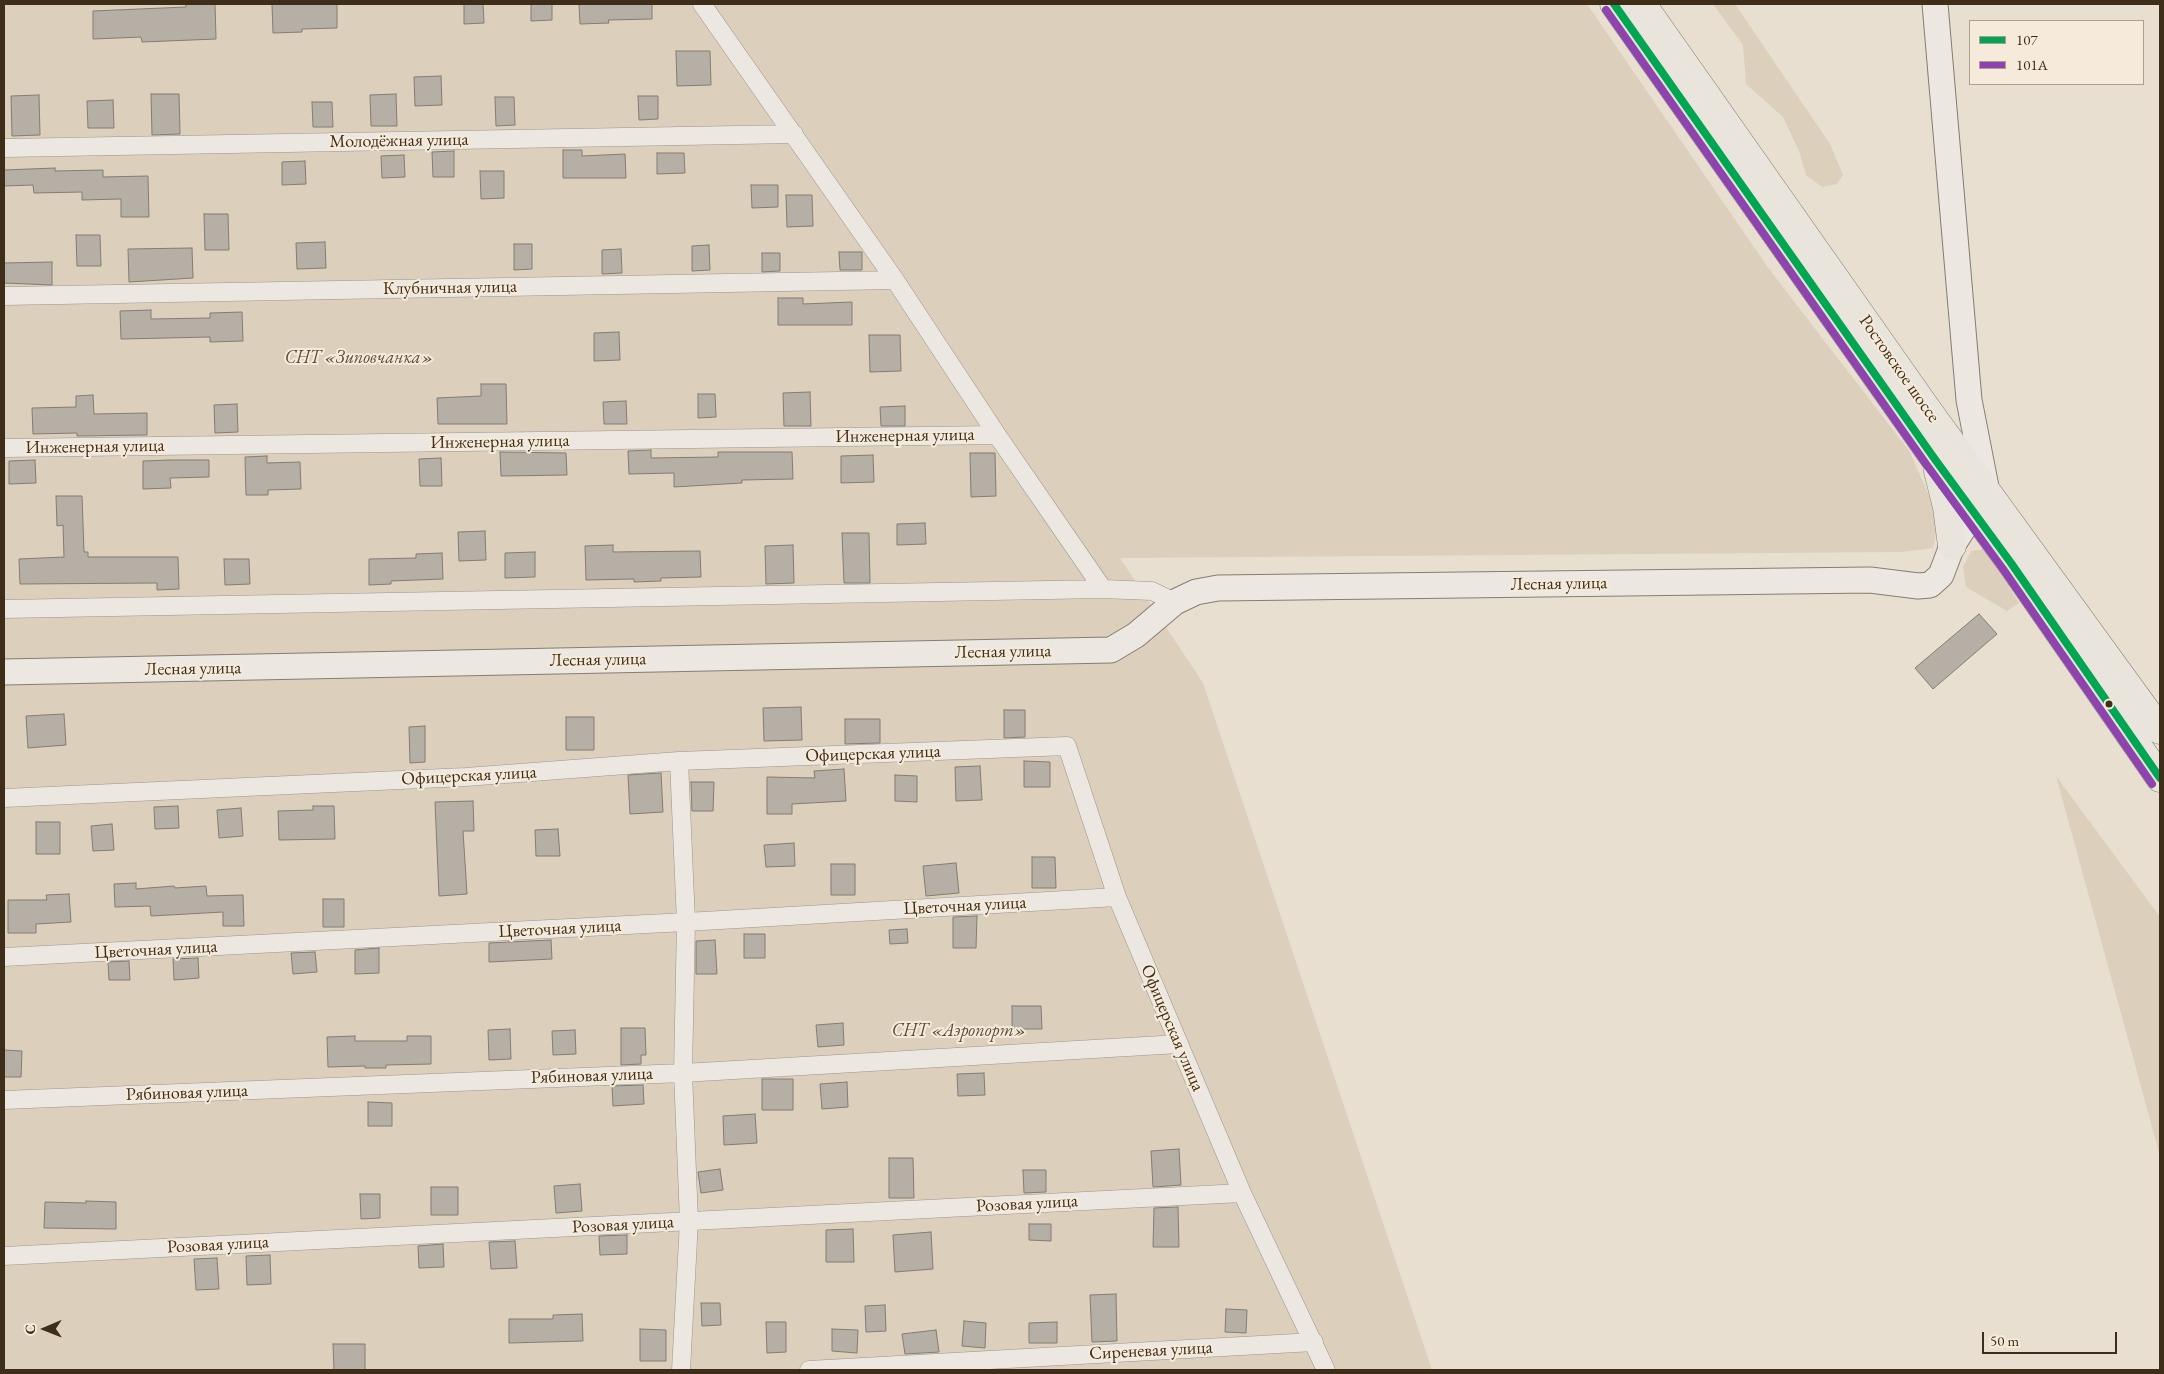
<!DOCTYPE html>
<meta charset="utf-8">
<style>
body{margin:0}
#map{position:relative;width:2164px;height:1374px;overflow:hidden;background:#e8dfd1;font-family:"EB Garamond",serif}
canvas{display:block}
.frame{position:absolute;inset:0;border:5px solid #3e2d18;pointer-events:none}
.legend{position:absolute;left:1969px;top:20px;width:175px;height:65px;box-sizing:border-box;background:#f6ebdb;border:1px solid #ac9f8d;margin:0;padding:6px 9px;list-style:none;font-size:15px;color:#3e2d18}
.legend li{display:flex;align-items:center;gap:10px;height:25px}
.legend b{width:25px;border:1px solid #ac9f8d}
.north{position:absolute;left:20px;top:1304px;width:50px;height:50px;-webkit-text-stroke:4px #f6ebdb;paint-order:stroke;rotate:269deg;font-size:14px;font-weight:700;line-height:20px;text-align:center;color:#3e2d18}
.north::after{content:'';display:block;margin:auto;width:18px;height:22px;background:#3e2d18;clip-path:polygon(50% 0,100% 100%,50% 72%,0 100%)}
.scale{position:absolute;left:1982px;top:1332px;width:135px;height:22px;box-sizing:border-box;border:2px solid #3e2d18;border-top:0;padding-left:6px;font-size:15px;line-height:18px;white-space:nowrap;color:#3e2d18;-webkit-text-stroke:4px #f6ebdb;paint-order:stroke}
</style>
<div id="map">
<canvas width="2164" height="1374"></canvas>
<div class="frame"></div>
<ul class="legend">
<li><b style="height:6px;background:#00a651"></b>107</li>
<li><b style="height:6px;background:#8e44ad"></b>101А</li>
</ul>
<div class="north">С</div>
<div class="scale">50 m</div>
</div>
<script>
const ctx = document.querySelector('canvas').getContext('2d');
ctx.lineJoin = 'round';
function paint(path, color) { ctx.fillStyle = color; ctx.fill(path, 'evenodd'); }
const shape = rows => new Path2D(rows.map(r => 'M' + r).join(''));
function trace(path, color, width, dash) { ctx.strokeStyle = color; ctx.lineWidth = width; ctx.lineCap = dash ? 'butt' : 'round'; ctx.setLineDash(dash || []); ctx.stroke(path); }
function write(font, color, halo, rows, align = 'center') {
  ctx.font = font + ' "EB Garamond",serif'; ctx.lineWidth = 4; ctx.setLineDash([]); ctx.textBaseline = 'middle'; ctx.strokeStyle = halo; ctx.fillStyle = color; for (const [text, x, y, turn = 0] of rows) {
    ctx.save(); ctx.translate(x, y); ctx.rotate((+turn || 0) * Math.PI / 180); ctx.textAlign = isNaN(turn) ? turn : align; if (halo) ctx.strokeText(text, 0, 0); ctx.fillText(text, 0, 0); ctx.restore();
  }
}
const green = shape([
 [4,4,1587,4,1769,269,1910,452,1939,519,1933,548,1902,552,1120,558,1203,683,1432,1370,4,1370],
 [1713,4,1735,4,1830,144,1843,175,1837,184,1822,187,1806,175,1799,151,1783,117,1746,84,1743,45],
 [1985,549,2019,603,2007,611,1966,587,1963,567,1971,551],
 [2056,776,2160,917,2160,1156]
]);
const building = shape([
 [186,4,215,4,216,39,142,42,141,37,93,39,93,11,186,7,186,4],
 [272,4,337,4,337,28,302,29,302,32,273,33,272,4],
 [464,4,483,4,484,23,464,24,464,4],
 [531,4,552,4,552,20,531,21,531,4],
 [579,4,652,4,652,19,608,20,609,23,580,24,579,4],
 [676,51,710,51,711,85,677,86,676,51],
 [441,76,442,105,415,106,414,77,441,76],
 [151,94,179,94,180,134,152,135,151,94],
 [396,94,397,126,371,126,370,95,396,94],
 [39,95,40,135,12,136,11,96,39,95],
 [638,96,658,96,658,119,639,120,638,96],
 [495,97,514,97,515,125,496,126,495,97],
 [113,100,114,128,88,128,87,101,113,100],
 [312,102,332,102,333,127,313,127,312,102],
 [563,150,582,150,582,156,625,154,626,178,563,178,563,150],
 [454,151,454,177,433,177,432,152,454,151],
 [657,153,684,153,685,173,657,174,657,153],
 [404,155,405,177,382,178,381,156,404,155],
 [305,161,306,184,282,185,282,162,305,161],
 [55,168,55,171,103,170,103,177,148,176,149,217,121,217,121,199,82,200,82,192,34,193,33,185,4,186,4,170,55,168],
 [480,171,504,171,504,198,481,199,480,171],
 [751,185,778,185,778,207,752,208,751,185],
 [786,195,812,195,813,226,787,227,786,195],
 [204,214,228,214,229,250,205,250,204,214],
 [76,235,100,235,101,266,77,266,76,235],
 [325,242,326,268,297,269,296,243,325,242],
 [514,244,532,244,532,269,514,270,514,244],
 [709,245,710,270,692,271,692,246,709,245],
 [192,248,193,278,129,282,128,249,192,248],
 [621,249,622,273,602,274,602,250,621,249],
 [839,252,862,252,862,270,840,270,839,252],
 [762,253,780,253,780,271,762,272,762,253],
 [52,262,52,285,4,283,4,263,52,262],
 [778,298,803,298,803,304,852,302,852,325,778,325,778,298],
 [151,310,151,319,210,318,210,313,242,312,243,341,210,342,210,337,121,339,120,311,151,310],
 [619,332,620,360,594,361,594,333,619,332],
 [869,335,900,335,901,371,870,372,869,335],
 [481,384,506,384,507,424,438,424,437,398,481,396,481,384],
 [810,392,811,426,784,426,783,393,810,392],
 [698,394,715,394,716,417,698,418,698,394],
 [93,395,94,414,147,413,147,435,77,436,77,433,33,434,32,408,76,407,76,396,93,395],
 [626,401,627,424,604,424,603,402,626,401],
 [237,404,238,432,215,433,214,405,237,404],
 [905,406,905,426,881,426,880,407,905,406],
 [651,450,651,458,718,457,718,452,792,452,793,479,742,480,742,483,674,487,674,473,629,474,628,451,651,450],
 [500,452,566,453,567,475,501,476,500,452],
 [970,453,995,453,996,496,971,497,970,453],
 [873,455,874,482,841,483,841,456,873,455],
 [267,456,267,463,300,462,301,489,268,490,268,495,246,495,245,457,267,456],
 [441,458,442,486,420,486,419,459,441,458],
 [35,460,36,483,9,484,9,461,35,460],
 [170,460,209,460,209,477,170,478,171,488,143,489,143,461,170,460],
 [56,496,82,496,84,552,88,552,88,557,178,557,179,589,157,590,157,583,20,584,19,559,64,557,63,525,57,526,56,496],
 [925,523,926,544,897,545,897,524,925,523],
 [485,531,486,560,459,561,458,532,485,531],
 [842,533,869,533,870,583,844,583,842,533],
 [613,545,613,552,700,551,701,577,661,578,661,581,634,582,634,579,586,580,585,546,613,545],
 [793,545,794,583,766,584,765,546,793,545],
 [535,552,535,577,505,578,505,553,535,552],
 [442,553,443,579,391,581,391,584,369,585,369,559,416,558,416,554,442,553],
 [224,559,249,559,250,584,225,585,224,559],
 [1979,614,1997,634,1933,689,1915,668,1979,614],
 [801,707,802,740,764,741,763,708,801,707],
 [1004,710,1025,710,1025,737,1004,738,1004,710],
 [64,714,66,745,28,748,26,716,64,714],
 [566,717,594,717,594,750,566,750,566,717],
 [845,719,880,719,880,743,845,744,845,719],
 [425,726,425,762,410,763,409,727,425,726],
 [1024,761,1050,762,1050,787,1024,787,1024,761],
 [980,766,982,800,956,801,955,767,980,766],
 [844,769,846,801,792,804,792,814,767,814,767,777,815,778,814,771,844,769],
 [661,773,663,812,630,814,628,775,661,773],
 [895,775,917,776,917,802,895,801,895,775],
 [691,782,714,782,713,811,692,811,691,782],
 [473,801,474,831,463,831,467,894,439,896,435,802,473,801],
 [178,806,179,828,155,829,154,807,178,806],
 [313,806,334,806,335,839,279,840,278,811,313,810,313,806],
 [241,808,243,836,219,838,217,810,241,808],
 [36,822,60,822,60,854,36,854,36,822],
 [112,824,114,850,93,851,91,826,112,824],
 [558,829,560,856,536,856,535,830,558,829],
 [794,843,795,866,766,867,764,845,794,843],
 [1032,857,1055,857,1056,888,1032,888,1032,857],
 [956,863,959,893,926,896,923,866,956,863],
 [831,864,855,864,855,895,831,895,831,864],
 [136,883,136,889,174,886,175,888,206,886,207,896,243,895,244,926,223,926,223,912,151,916,150,906,115,907,114,884,136,883],
 [69,894,71,922,36,924,36,933,8,933,8,900,47,900,46,895,69,894],
 [323,899,344,899,344,927,323,927,323,899],
 [977,916,976,948,953,948,953,917,977,916],
 [907,929,908,943,890,944,889,930,907,929],
 [744,934,765,934,765,958,744,958,744,934],
 [551,940,552,959,489,962,489,943,551,940],
 [715,940,717,974,696,974,696,941,715,940],
 [379,948,379,973,355,974,355,950,379,948],
 [315,952,317,972,293,974,291,953,315,952],
 [198,958,199,978,174,980,173,959,198,958],
 [129,961,130,980,109,980,108,962,129,961],
 [1012,1006,1041,1006,1042,1029,1012,1029,1012,1006],
 [843,1023,844,1045,818,1047,816,1025,843,1023],
 [621,1028,645,1028,646,1055,641,1055,641,1064,621,1065,621,1028],
 [510,1029,511,1059,489,1060,488,1030,510,1029],
 [575,1030,576,1054,553,1055,552,1031,575,1030],
 [355,1036,355,1041,407,1041,407,1036,431,1036,431,1064,386,1065,386,1068,365,1068,365,1066,328,1067,327,1037,355,1036],
 [4,1050,22,1051,21,1077,4,1077,4,1050],
 [984,1073,985,1095,958,1096,957,1074,984,1073],
 [762,1079,793,1079,793,1110,762,1110,762,1079],
 [847,1082,848,1107,822,1109,820,1084,847,1082],
 [643,1085,644,1104,613,1106,612,1086,643,1085],
 [368,1102,392,1103,392,1126,368,1126,368,1102],
 [755,1114,757,1143,724,1145,723,1116,755,1114],
 [1179,1149,1181,1185,1153,1187,1151,1151,1179,1149],
 [889,1158,913,1158,914,1198,889,1198,889,1158],
 [720,1169,723,1190,701,1193,698,1172,720,1169],
 [1023,1170,1046,1170,1046,1192,1024,1193,1023,1170],
 [580,1184,582,1211,556,1213,554,1186,580,1184],
 [431,1187,458,1187,458,1215,431,1215,431,1187],
 [360,1194,380,1194,380,1218,361,1219,360,1194],
 [86,1201,116,1202,116,1229,44,1228,45,1202,86,1203,86,1201],
 [1178,1207,1179,1247,1153,1247,1154,1208,1178,1207],
 [1029,1224,1051,1224,1051,1241,1029,1240,1029,1224],
 [853,1229,854,1262,826,1262,826,1230,853,1229],
 [931,1232,933,1269,895,1272,893,1235,931,1232],
 [627,1235,627,1254,600,1255,599,1236,627,1235],
 [515,1241,517,1268,491,1269,489,1242,515,1241],
 [443,1244,444,1267,419,1268,418,1246,443,1244],
 [270,1255,271,1284,247,1285,246,1256,270,1255],
 [217,1258,219,1289,196,1290,194,1259,217,1258],
 [1116,1294,1117,1341,1092,1342,1090,1295,1116,1294],
 [701,1303,720,1303,721,1325,702,1326,701,1303],
 [885,1305,886,1331,866,1332,865,1306,885,1305],
 [1226,1309,1247,1310,1246,1333,1225,1332,1226,1309],
 [582,1314,583,1341,509,1343,509,1319,553,1319,553,1315,582,1314],
 [964,1321,986,1323,985,1348,962,1346,964,1321],
 [766,1322,786,1322,786,1352,767,1353,766,1322],
 [1057,1322,1057,1343,1029,1343,1029,1323,1057,1322],
 [640,1329,666,1330,666,1361,640,1361,640,1329],
 [832,1329,858,1330,857,1353,832,1351,832,1329],
 [936,1330,939,1352,905,1354,902,1334,936,1330],
 [333,1344,365,1344,365,1370,334,1370,333,1344]
]);
const street = shape([
 [702,4,895,280,997,435,1103,589],
 [4,148,794,134],
 [4,296,895,280],
 [4,448,997,435],
 [4,609,1103,589,1152,591,1175,602],
 [679,761,686,922,683,1073,689,1221,681,1370],
 [4,798,466,777,679,761,1067,746,1117,897,1242,1193,1326,1370],
 [4,957,686,922,1117,897],
 [4,1100,683,1073,1179,1044],
 [4,1256,1242,1193],
 [809,1370,1314,1342]
]);
const secondary = shape([
 [4,672,1111,650,1136,635,1175,602,1196,592,1218,588,1870,580,1918,586,1930,585,1941,575,1952,546,1987,492,1969,400,1935,4]
]);
const highway = shape([
 [1614,4,1934,458,2011,563,2160,778],
 [1642,4,1929,412,2160,730],
 [1938,471,1947,507,1952,546]
]);
const bus1 = shape([
 [1614,4,1934,458,2011,563,2160,778]
]);
const bus2 = shape([
 [1606,10,1926,464,2003,569,2152,784]
]);
const markers = [
 [2109,704,4.5,"#3e2d18"]
];
const streetNames = [
 ["Молодёжная улица",399,141,-1],
 ["Клубничная улица",450,288,-1],
 ["Ростовское шоссе",1899,369,55],
 ["Инженерная улица",905,436,-1],
 ["Инженерная улица",500,442,-1],
 ["Инженерная улица",95,447,-1],
 ["Лесная улица",1559,584,-1],
 ["Лесная улица",1003,652,-1],
 ["Лесная улица",598,660,-1],
 ["Лесная улица",193,669,-1],
 ["Офицерская улица",873,754,-2],
 ["Офицерская улица",469,776,-3],
 ["Цветочная улица",965,906,-3],
 ["Цветочная улица",560,929,-3],
 ["Цветочная улица",156,950,-3],
 ["Офицерская улица",1172,1028,67],
 ["Рябиновая улица",592,1076,-2],
 ["Рябиновая улица",187,1093,-2],
 ["Розовая улица",1027,1204,-3],
 ["Розовая улица",623,1225,-3],
 ["Розовая улица",218,1245,-3],
 ["Сиреневая улица",1151,1351,-3]
];
const parkNames = [
 ["СНТ «Зиповчанка»",359,358],
 ["СНТ «Аэропорт»",959,1031]
];
paint(green, '#dccfbc');
paint(building, '#b6afa5');
trace(building, '#847d72', 1);
trace(street, '#9c958b', 19);
trace(secondary, '#847d72', 27);
trace(highway, '#847d72', 29);
trace(street, '#ece8e1', 18);
trace(secondary, '#ece8e1', 25);
trace(highway, '#e9e4dc', 28);
trace(bus1, '#00a651', 8);
trace(bus2, '#8e44ad', 8);
for (const [x, y, r, color] of markers) { const dot = new Path2D(); dot.arc(x, y, r, 0, 2 * Math.PI); ctx.fillStyle = color; ctx.fill(dot); trace(dot, '#f6ebdb', 2); }
write('18px', '#3e2d18', '#f6ebdb', streetNames);
write('italic 18px', '#5c4b35', '#f6ebdb', parkNames);
</script>
